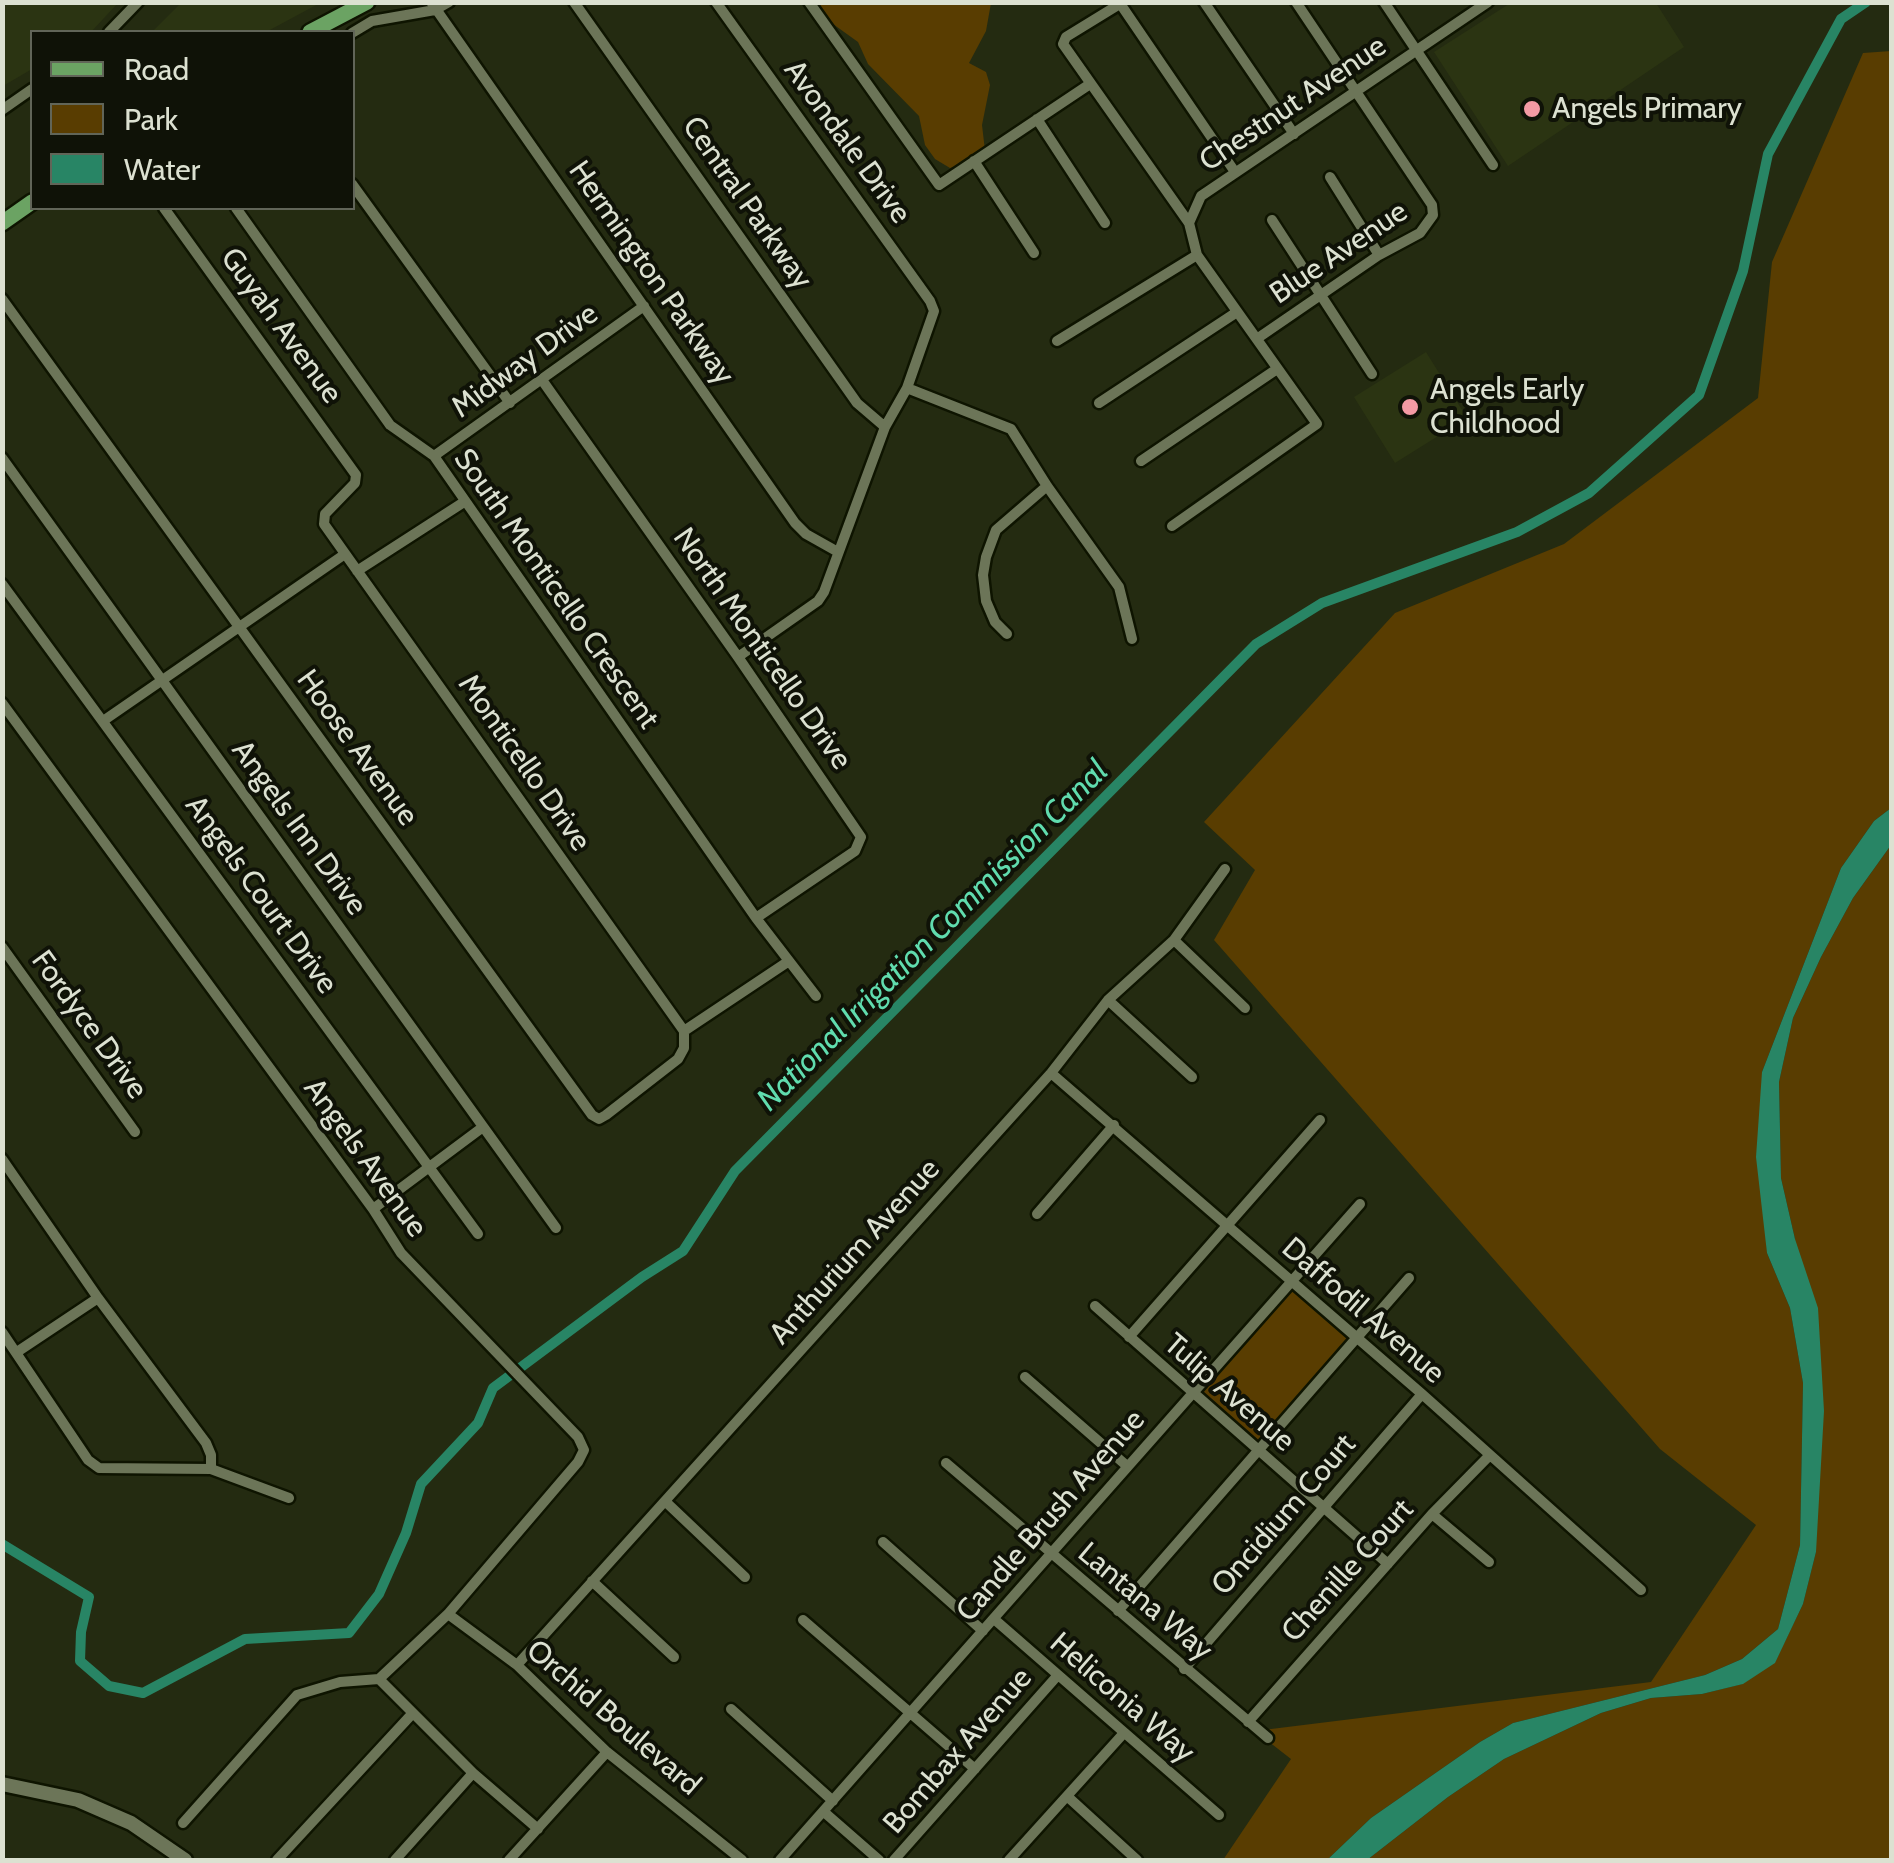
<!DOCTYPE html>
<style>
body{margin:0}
#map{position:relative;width:1894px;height:1863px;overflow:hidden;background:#242b11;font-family:Cabin,sans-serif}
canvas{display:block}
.frame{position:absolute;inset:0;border:5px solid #dce1d1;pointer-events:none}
.legend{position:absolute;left:30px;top:30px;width:325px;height:180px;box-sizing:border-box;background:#0f1207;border:2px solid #616558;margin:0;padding:12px 18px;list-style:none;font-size:30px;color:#dce1d1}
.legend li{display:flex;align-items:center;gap:20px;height:50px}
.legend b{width:50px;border:2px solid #616558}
</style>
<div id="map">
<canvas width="1894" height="1863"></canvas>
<div class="frame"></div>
<ul class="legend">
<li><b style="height:12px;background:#6ba363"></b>Road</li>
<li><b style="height:28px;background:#593d01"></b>Park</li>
<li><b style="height:28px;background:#288565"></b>Water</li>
</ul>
</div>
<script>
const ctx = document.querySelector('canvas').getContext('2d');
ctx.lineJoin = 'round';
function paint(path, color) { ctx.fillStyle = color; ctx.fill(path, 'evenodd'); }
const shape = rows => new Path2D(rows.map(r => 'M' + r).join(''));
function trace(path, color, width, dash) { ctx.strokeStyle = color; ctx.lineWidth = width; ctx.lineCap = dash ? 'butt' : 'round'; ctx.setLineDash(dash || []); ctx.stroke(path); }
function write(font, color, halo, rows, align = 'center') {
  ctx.font = font + ' Cabin,sans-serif'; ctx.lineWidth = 8; ctx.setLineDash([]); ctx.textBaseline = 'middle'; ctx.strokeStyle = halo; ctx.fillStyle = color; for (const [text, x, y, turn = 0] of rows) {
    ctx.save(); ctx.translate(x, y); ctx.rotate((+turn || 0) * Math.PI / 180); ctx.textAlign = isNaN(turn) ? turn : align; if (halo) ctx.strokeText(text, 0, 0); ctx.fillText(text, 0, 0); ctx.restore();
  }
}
const built = shape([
 [3,2,118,2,118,3,91,32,32,32,32,69,3,86],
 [182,2,320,2,320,3,266,32,152,32],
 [1512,2,1656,3,1684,47,1508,166,1434,52],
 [1426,352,1467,418,1395,463,1354,397]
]);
const green = shape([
 [810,3,991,3,986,31,969,63,986,72,990,85,982,125,986,159,950,168,935,159,925,145,919,116,868,64,858,42,826,19],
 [1891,51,1891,808,1874,821,1841,868,1762,1072,1767,1253,1790,1308,1803,1383,1800,1545,1778,1629,1742,1659,1705,1675,1513,1723,1480,1742,1371,1818,1327,1860,1223,1860,1291,1759,1255,1731,1651,1682,1756,1525,1660,1449,1214,940,1255,870,1204,822,1395,613,1564,544,1758,398,1772,262,1863,53],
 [1891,845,1891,1860,1367,1860,1448,1797,1504,1759,1601,1713,1651,1698,1702,1694,1742,1684,1775,1662,1803,1604,1816,1552,1795,1239,1781,1178,1779,1082,1793,1018,1821,957,1853,898],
 [1295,1281,1356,1335,1258,1442,1199,1391]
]);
const water = shape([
 [1891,808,1891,845,1853,898,1821,957,1793,1018,1779,1082,1781,1178,1795,1239,1818,1308,1824,1411,1816,1552,1803,1604,1775,1663,1743,1684,1702,1694,1651,1698,1601,1713,1504,1759,1448,1797,1367,1860,1327,1860,1371,1818,1480,1742,1513,1723,1705,1675,1742,1659,1778,1629,1800,1545,1803,1383,1790,1308,1767,1253,1756,1157,1762,1072,1841,868,1874,821]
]);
const canal = shape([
 [2,1544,89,1597,81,1632,80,1661,109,1686,143,1693,245,1639,349,1633,379,1594,406,1533,421,1484,478,1423,493,1388,642,1277,683,1251,735,1171,1256,644,1322,603,1517,532,1589,493,1699,395,1743,271,1768,154,1841,19,1866,2]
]);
const street = shape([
 [431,2,795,523,806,534,838,552],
 [574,2,857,403,885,427],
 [716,2,930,301,934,311,907,388,885,427,824,592,818,601,738,657],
 [809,2,939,185,1090,84],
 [1119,2,1235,172],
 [1123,2,1066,37,1063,44,1189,223],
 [1204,2,1294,134],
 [1384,2,1493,165],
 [109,32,138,2],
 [352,33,372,21,435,10,449,2],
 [2,110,32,89],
 [1037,119,1105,223],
 [974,161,1034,253],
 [1330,177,1379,255],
 [352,184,510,403],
 [164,208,356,475,355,483,325,514,324,524,684,1031],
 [236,208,390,425,434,456,756,918,816,996],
 [1272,220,1372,374],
 [2,299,592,1115,599,1119,606,1115,678,1059,684,1048,684,1031],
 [1258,338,1379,255,1420,233,1433,215,1432,205,1296,2],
 [1057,341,1197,255],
 [542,380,738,657,861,837,855,851,756,918],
 [907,388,1011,429,1047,486,1119,587,1132,639],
 [1099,403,1237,312],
 [434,456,644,306],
 [2,458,556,1228],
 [1141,461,1277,369],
 [1172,526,1317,424,1197,255,1189,223,1201,196,1488,2],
 [357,571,464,502],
 [2,584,478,1234],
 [1007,634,995,622,986,601,983,575,986,557,996,530,1047,486],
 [2,703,373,1209,401,1253,578,1437,584,1450,578,1462,448,1614,379,1679,340,1682,297,1695,183,1823],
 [103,721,345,554],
 [1174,940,1245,1008],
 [2,947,135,1132],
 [1108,1000,1192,1077],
 [684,1031,789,961],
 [1051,1073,1422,1394,1641,1590],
 [2,1159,98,1298,206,1443,211,1455,211,1469],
 [373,1209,483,1127],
 [1037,1214,1114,1125],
 [1095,1306,1388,1564],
 [2,1332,88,1460,99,1468,211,1469,289,1498],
 [1129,1337,1320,1120],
 [17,1352,98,1298],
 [1025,1377,1127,1466],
 [946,1463,1268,1738],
 [665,1501,745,1577],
 [1432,1514,1489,1562],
 [883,1542,983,1631],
 [592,1581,674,1657],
 [1118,1611,1409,1278],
 [448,1614,517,1665,607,1752,742,1860],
 [994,1619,1219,1815],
 [803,1620,975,1769],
 [517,1665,1051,1073,1108,1000,1174,940,1225,869],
 [1184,1669,1422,1394],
 [379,1679,473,1773,538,1829],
 [731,1709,833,1801],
 [1248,1722,1432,1514,1489,1456],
 [1068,1797,1137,1860],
 [824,1812,879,1860],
 [277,1860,412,1714],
 [395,1860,473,1773],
 [509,1860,607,1752],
 [780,1860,1360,1204],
 [894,1860,1058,1675],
 [1009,1860,1123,1734]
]);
const secondary = shape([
 [2,1784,78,1800,131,1823,185,1860]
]);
const primary = shape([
 [310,32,367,2],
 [2,223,32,202]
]);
const markers = [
 [1532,109,10,"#f49aa4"],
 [1410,407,10,"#f49aa4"]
];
const streetNames = [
 ["Chestnut Avenue",1293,104,-34],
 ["Avondale Drive",847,142,54],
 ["Central Parkway",747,203,55],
 ["Blue Avenue",1339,253,-34],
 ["Hermington Parkway",651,273,55],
 ["Guyah Avenue",281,326,54],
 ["Midway Drive",525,361,-36],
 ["South Monticello Crescent",556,589,55],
 ["North Monticello Drive",762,649,55],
 ["Hoose Avenue",357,748,54],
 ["Monticello Drive",524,763,55],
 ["Angels Inn Drive",299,828,54],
 ["Angels Court Drive",261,895,54],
 ["Fordyce Drive",89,1025,54],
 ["Angels Avenue",365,1158,54],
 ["Anthurium Avenue",855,1252,-48],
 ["Daffodil Avenue",1363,1311,41],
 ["Tulip Avenue",1229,1393,41],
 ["Oncidium Court",1284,1515,-49],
 ["Candle Brush Avenue",1051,1516,-49],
 ["Chenille Court",1348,1571,-48],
 ["Lantana Way",1145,1602,40],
 ["Heliconia Way",1122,1698,41],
 ["Orchid Boulevard",613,1718,41],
 ["Bombax Avenue",958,1751,-49]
];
const poiNames = [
 ["Angels Primary",1552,109],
 ["Angels Early",1430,390],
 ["Childhood",1430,424]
];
const waterNames = [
 ["National Irrigation Commission Canal",933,936,-45]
];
paint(built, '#2b3412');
paint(green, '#593d01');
paint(water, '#288565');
trace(canal, '#288565', 10);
trace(street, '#0e1400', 15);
trace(secondary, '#0e1400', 19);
trace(primary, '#0e1400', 20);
trace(street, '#6c7558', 10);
trace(secondary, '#6c7558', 14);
trace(primary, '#6ba363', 15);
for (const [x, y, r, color] of markers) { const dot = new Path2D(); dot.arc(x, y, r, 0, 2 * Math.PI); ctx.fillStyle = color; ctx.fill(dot); trace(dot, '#0f1207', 4); }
write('30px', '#dce1d1', '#0f1207', streetNames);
write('30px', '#dce1d1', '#0f1207', poiNames, 'left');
write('italic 32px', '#60dcae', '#0f1207', waterNames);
</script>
